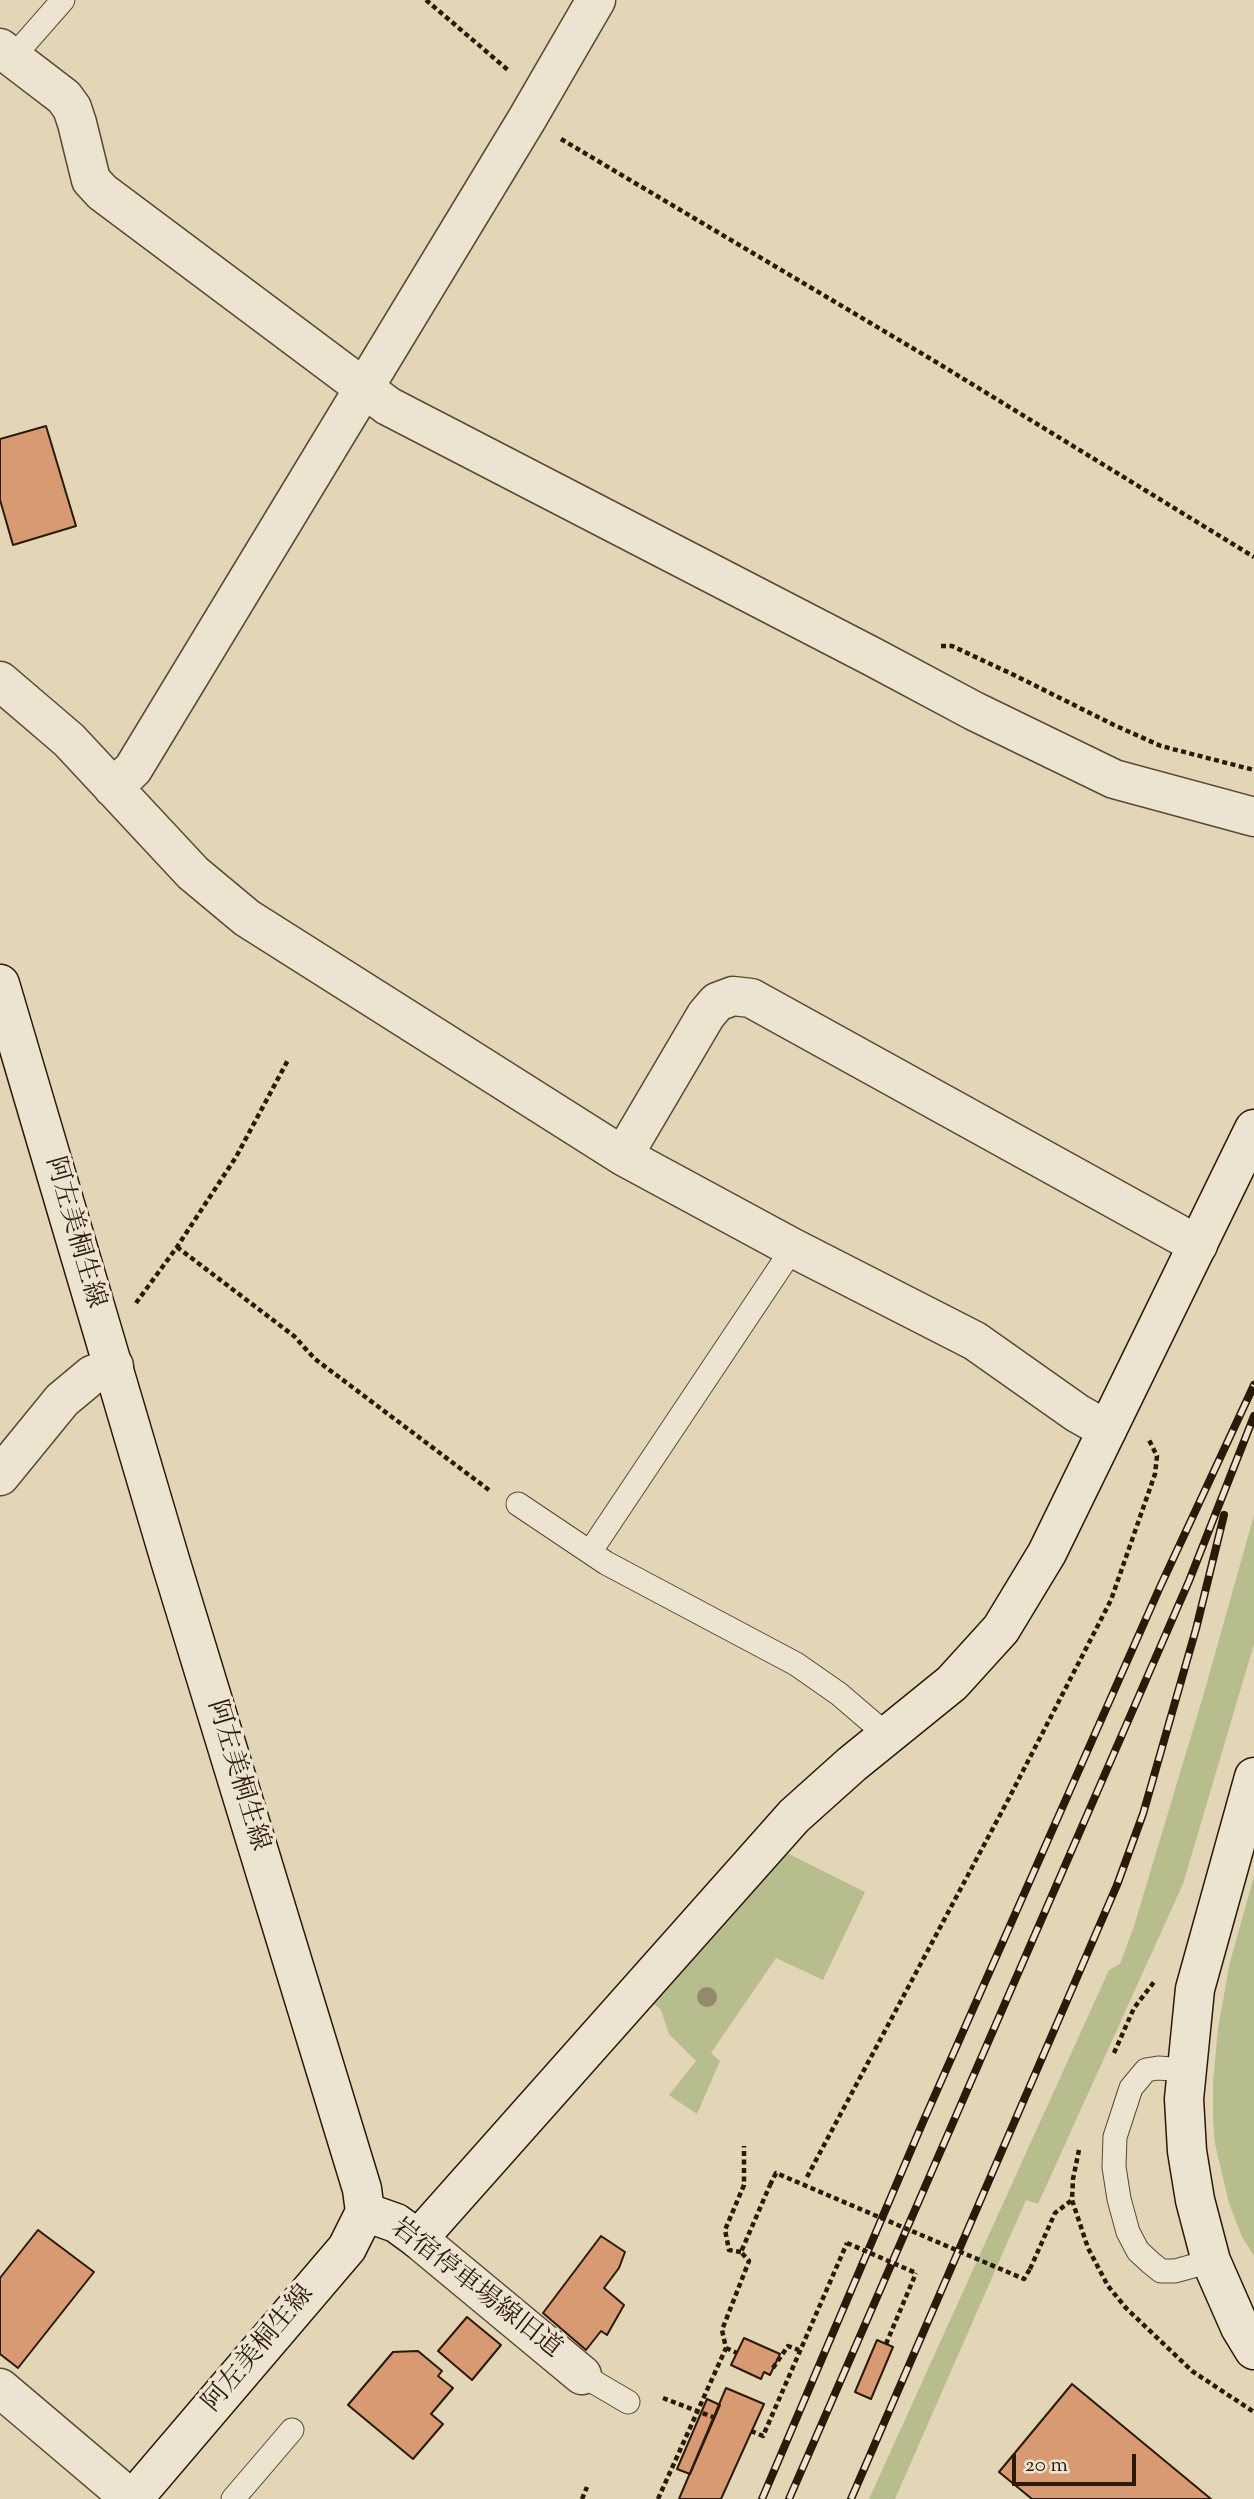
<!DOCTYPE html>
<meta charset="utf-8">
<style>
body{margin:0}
#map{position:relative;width:1254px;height:2499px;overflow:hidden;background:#e2d6b7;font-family:"Sorts Mill Goudy",serif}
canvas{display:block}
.scale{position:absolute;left:1012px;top:2454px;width:124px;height:32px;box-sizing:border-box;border:4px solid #2b1909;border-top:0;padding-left:9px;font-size:21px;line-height:24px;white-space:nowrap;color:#2b1909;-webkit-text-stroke:5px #ece4d0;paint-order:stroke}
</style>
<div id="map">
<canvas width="1254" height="2499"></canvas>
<div class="scale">20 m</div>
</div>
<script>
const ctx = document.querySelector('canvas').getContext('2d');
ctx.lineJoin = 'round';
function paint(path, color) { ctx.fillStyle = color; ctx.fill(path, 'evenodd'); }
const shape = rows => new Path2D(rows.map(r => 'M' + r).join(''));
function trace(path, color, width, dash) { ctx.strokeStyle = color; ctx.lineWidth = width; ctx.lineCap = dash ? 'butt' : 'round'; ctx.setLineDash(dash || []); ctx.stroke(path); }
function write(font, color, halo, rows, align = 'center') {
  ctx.font = font + ' "Sorts Mill Goudy","Noto Serif JP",serif'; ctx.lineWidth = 7; ctx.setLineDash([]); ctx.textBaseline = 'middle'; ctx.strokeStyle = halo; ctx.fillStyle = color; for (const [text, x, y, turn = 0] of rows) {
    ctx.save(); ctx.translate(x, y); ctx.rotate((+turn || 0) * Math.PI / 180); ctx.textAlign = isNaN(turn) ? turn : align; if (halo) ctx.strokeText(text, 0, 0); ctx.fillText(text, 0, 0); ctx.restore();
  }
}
const green = shape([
 [1254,1515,1254,1644,1183,1884,1038,2204,1026,2200,895,2499,869,2499,1109,1970,1120,1964,1134,1926,1204,1693],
 [783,1854,789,1854,865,1892,823,1980,776,1958,711,2053,720,2061,697,2114,669,2095,696,2061,669,2034,661,2010,651,2001],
 [1254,1876,1254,2256,1242,2237,1229,2203,1215,2144,1213,2119,1213,2083,1218,2028,1230,1962]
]);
const building = shape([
 [46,426,76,526,13,545,0,500,0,439,46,426],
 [38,2230,94,2272,18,2368,0,2354,0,2278,38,2230],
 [601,2236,625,2252,619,2268,604,2288,624,2305,607,2335,601,2331,586,2350,543,2313,601,2236],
 [467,2317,501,2345,472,2380,438,2351,467,2317],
 [744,2338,780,2354,770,2375,764,2372,761,2379,731,2365,744,2338],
 [877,2340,893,2347,871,2399,855,2392,877,2340],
 [418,2351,442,2371,438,2376,453,2388,431,2414,443,2424,413,2459,348,2405,393,2352,418,2351],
 [1072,2384,1211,2499,1032,2499,999,2472,1072,2384],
 [726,2388,764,2404,721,2499,679,2499,726,2388],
 [707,2399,720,2405,690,2474,677,2469,707,2399]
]);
const path = shape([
 [426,0,508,70],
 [561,139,936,362,1254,557],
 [941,646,952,646,1014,675,1114,725,1161,746,1254,770],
 [177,1247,294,1336,315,1359,489,1490],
 [136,1303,177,1247,236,1157,288,1060],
 [1114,2053,1134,2008,1154,1982],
 [1079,2150,1073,2179,1072,2200,1088,2248,1108,2286,1126,2308,1192,2371,1254,2412],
 [807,2177,1008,1800,1111,1600,1155,1474,1157,1456,1148,1438],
 [741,2252,729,2250,725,2230,744,2185,744,2146],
 [1030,2269,1055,2213,1072,2200],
 [886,2344,916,2273],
 [726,2348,737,2353],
 [773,2368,788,2346,799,2350],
 [663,2398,713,2417],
 [751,2431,763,2436,847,2243],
 [582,2499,587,2487],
 [658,2499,726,2348,722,2330,749,2261,741,2252,770,2185]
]);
const lane = shape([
 [13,57,63,0],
 [518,1504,606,1563,796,1664,839,1694,888,1736],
 [590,1552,793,1248],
 [1186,2070,1158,2068,1146,2070,1131,2088,1115,2137,1114,2167,1119,2199,1128,2232,1138,2251,1151,2263,1161,2271,1175,2271,1211,2261],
 [582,2375,628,2402],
 [233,2499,292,2430]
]);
const street = shape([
 [0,48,64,97,72,108,77,123,91,180,102,192,388,406,873,657,974,711,1114,779,1254,817],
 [0,681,69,740,193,873,247,918,623,1156,793,1248,975,1341,1077,1413,1107,1430],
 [113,788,133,769,527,119,596,0],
 [623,1156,706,1015,717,1002,733,996,751,998,1198,1245],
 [0,1476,62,1400,92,1375,114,1366],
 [418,2239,582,2375],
 [0,2388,131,2499]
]);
const secondary = shape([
 [0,984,170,1560,362,2189,365,2212,347,2248,133,2499],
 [1254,1777,1195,1989,1184,2099,1187,2151,1195,2200,1211,2261,1240,2327,1254,2350],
 [365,2212,396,2223,418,2239,794,1816,852,1764,952,1683,1001,1629,1047,1553,1254,1129]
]);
const rail = shape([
 [762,2499,923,2122,1160,1587,1254,1385],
 [789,2499,1189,1581,1254,1416],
 [851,2499,1117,1885,1143,1814,1196,1629,1224,1515]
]);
const pathBridge = shape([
 [770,2185,776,2173,1024,2279,1030,2269],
 [847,2243,916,2273]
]);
const trees = [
 [707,1997]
];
const streetNames = [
 ["阿左美桐生線",73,1233,74],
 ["阿左美桐生線",236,1776,73],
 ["岩宿停車場線旧道",475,2290,38],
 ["阿左美桐生線",260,2350,-50]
];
paint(green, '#b7bd8c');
paint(building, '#d89a73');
trace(building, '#2b1909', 2);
trace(lane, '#594834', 25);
trace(street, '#594834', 41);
trace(secondary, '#2b1909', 41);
trace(path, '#2b1909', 4.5, [5, 3.5]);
trace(lane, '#ece4d0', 23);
trace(street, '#ece4d0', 38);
trace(secondary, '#ece4d0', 38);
trace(rail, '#2b1909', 8);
trace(rail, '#ece4d0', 5, [16]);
trace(pathBridge, '#2b1909', 4.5, [5, 3.5]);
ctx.fillStyle = '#94896d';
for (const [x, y] of trees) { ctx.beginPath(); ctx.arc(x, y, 10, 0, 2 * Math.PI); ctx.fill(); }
write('26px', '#2b1909', '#ece4d0', streetNames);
</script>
